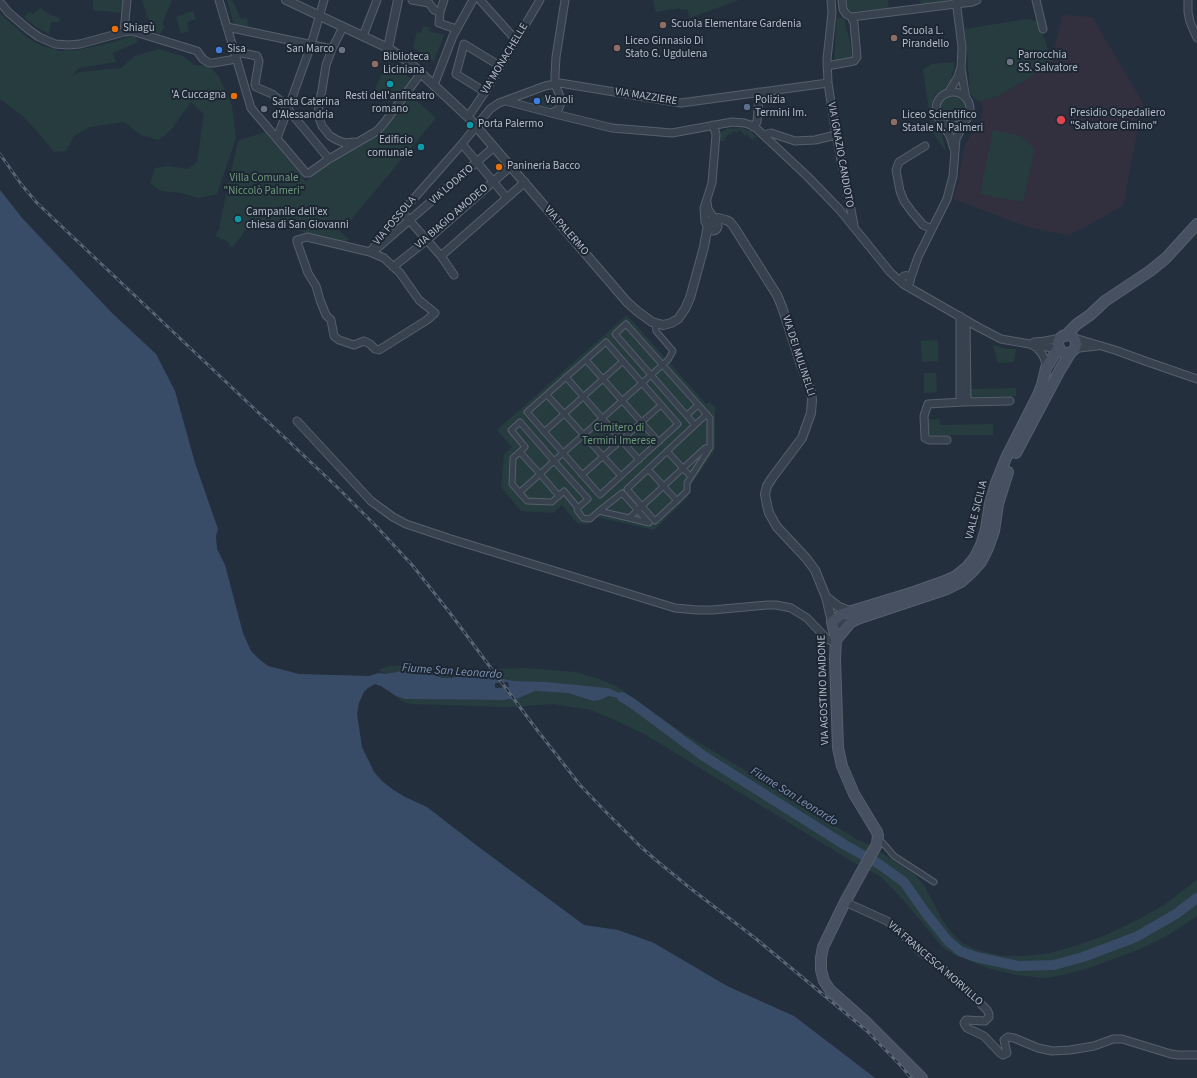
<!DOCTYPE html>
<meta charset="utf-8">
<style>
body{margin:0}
canvas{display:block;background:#242f3e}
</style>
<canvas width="1197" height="1078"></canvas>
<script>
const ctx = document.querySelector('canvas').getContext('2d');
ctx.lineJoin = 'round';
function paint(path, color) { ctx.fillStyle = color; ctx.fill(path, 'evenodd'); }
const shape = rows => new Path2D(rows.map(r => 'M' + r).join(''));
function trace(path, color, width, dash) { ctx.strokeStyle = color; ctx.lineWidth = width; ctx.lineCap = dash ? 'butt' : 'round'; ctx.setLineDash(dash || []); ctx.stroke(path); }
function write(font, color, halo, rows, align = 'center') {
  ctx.font = font + ' "Source Sans 3",sans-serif'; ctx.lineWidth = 4; ctx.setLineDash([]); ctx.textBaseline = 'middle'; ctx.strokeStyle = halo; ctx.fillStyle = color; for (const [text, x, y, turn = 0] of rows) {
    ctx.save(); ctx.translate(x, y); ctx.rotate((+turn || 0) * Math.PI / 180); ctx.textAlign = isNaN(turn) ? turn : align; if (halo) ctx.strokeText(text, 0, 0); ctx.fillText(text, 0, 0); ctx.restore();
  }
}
const medical = shape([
 [1062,15,1092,17,1143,103,1123,205,1082,229,1068,235,1028,227,953,199,957,188,965,146,970,136,974,131,979,130,983,110,981,101,998,96,1029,78,1041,66,1052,61]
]);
const green = shape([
 [93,0,124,0,123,13,93,10],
 [142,0,172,0,162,24,165,26,160,34,154,31,147,16],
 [227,0,232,0,241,19,247,18,248,28,234,25],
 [653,0,739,0,690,18,687,9,683,10,678,8,673,10,672,9,656,12],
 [847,0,888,0,889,8,849,12],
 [920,0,948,0,948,1,921,4],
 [40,8,51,15,60,18,59,22,51,22,49,34,36,27,24,17,29,12,33,14],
 [193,11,196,19,187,22,189,31,181,34,176,17],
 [0,13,7,20,29,39,40,45,61,51,77,50,110,43,135,35,138,42,113,53,116,62,79,68,72,76,80,72,121,68,135,56,159,49,183,56,194,65,206,66,212,69,219,77,232,106,236,138,217,194,199,198,181,193,161,191,150,183,155,168,169,166,188,169,197,162,204,114,191,102,170,131,158,140,141,135,124,122,89,127,74,136,66,151,54,152,43,138,23,116,0,99],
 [837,18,844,18,850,42,852,58,852,59,834,62],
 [1027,19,1038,21,1052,61,1041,66,1029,78,998,96,981,101,977,100,971,95,970,92,965,29],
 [423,26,430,28,429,31,444,35,434,61,413,48,417,32,421,33],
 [389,61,411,79,394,104,381,94,373,92],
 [954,62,954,69,950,81,944,89,935,95,931,105,931,114,941,131,946,152,932,131,923,69,932,64],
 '541 100a7 7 0 1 1 14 0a7 7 0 1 1-14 0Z',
 '939 109a14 14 0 1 1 28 0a14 14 0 1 1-28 0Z',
 [410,95,436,118,350,221,348,221,339,231,349,239,345,243,254,219,232,248,229,245,229,243,223,239,222,240,216,236,217,231,219,231,220,223,238,141,265,132,306,181,333,162,379,135,389,124],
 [742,128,750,131,757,137,752,140,747,134,745,136,740,130,736,133,734,131,730,135,728,134,724,141,718,141,720,134,723,131,727,129],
 [993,130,1021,136,1031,145,1034,151,1023,202,980,194],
 [627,315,706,404,709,402,715,407,715,450,690,486,687,498,654,530,597,517,587,525,577,523,562,505,553,513,521,511,501,487,504,455,512,447,497,430],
 [938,340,938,361,922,362,921,341],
 [993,345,1006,349,1016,349,1014,362,998,363],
 [924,373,936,373,937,392,924,393],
 [1016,388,1016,396,969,397,969,389],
 [928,418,934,420,939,418,940,425,993,424,993,435,928,435],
 [389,666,410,666,455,669,494,669,526,668,550,670,575,672,596,678,616,686,683,733,789,797,856,839,868,844,914,874,924,885,941,918,951,932,962,943,980,951,1002,956,1026,956,1050,953,1075,946,1106,935,1137,920,1164,905,1197,880,1197,916,1167,936,1140,949,1092,967,1063,975,1043,978,1017,975,991,969,957,956,943,948,906,903,880,876,853,862,646,735,617,721,591,710,553,704,508,707,411,704,402,701,396,696,405,699,504,700,519,698,535,691,543,691,568,693,593,701,600,700,609,696,617,698,626,702,632,703,629,697,608,688,547,682,514,681,500,678,461,675,452,678,442,678,421,670,411,672,403,670,397,672,385,674,379,670]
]);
const water = shape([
 [0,190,23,219,112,313,156,354,175,391,195,463,218,529,216,536,217,549,225,565,243,633,251,651,259,659,268,666,299,674,369,676,379,673,385,674,397,672,403,670,411,672,421,670,429,670,430,674,442,678,452,678,461,675,484,675,514,681,547,682,608,688,629,697,632,703,626,702,617,698,609,696,600,700,593,701,568,693,535,691,519,698,504,700,405,699,396,696,381,686,375,684,368,688,364,692,359,703,357,714,362,747,374,772,382,781,392,789,405,797,427,807,476,845,584,925,618,930,654,943,727,986,794,1016,875,1078,0,1078],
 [508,682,509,686,508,687,496,688,495,687,495,683]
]);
const river = shape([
 [622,697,632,703,702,755,845,845,879,864,904,882,925,912,948,941,960,951,976,957,1018,966,1054,965,1083,957,1136,937,1176,914,1197,898]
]);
const pedestrian = shape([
 [626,324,710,418,710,447,687,483,687,491,655,521,627,489,695,425,615,334,626,324],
 [606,342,678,424,600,495,527,412,606,342],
 [586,360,659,442],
 [566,377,639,460],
 [547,395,621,476],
 [687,415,698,405],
 [695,425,707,414],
 [544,432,623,361],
 [667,451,691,477],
 [520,452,540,474,554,461,588,499,578,508,564,491,552,502,527,501,512,484,513,458,525,447,511,430,520,422,554,461,668,360,673,351,656,331,655,324],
 [648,469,677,501],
 [582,475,661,405],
 [520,492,540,474,559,496],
 [578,508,577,510,583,518,590,519,599,511,629,518,705,448,710,447],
 [599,511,622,493,649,523,629,518],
 [878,840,883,843,894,856,934,882]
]);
const minor = shape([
 [219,0,251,108,306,173,309,173,329,159,377,131,385,122,421,73],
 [412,0,429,3,434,10,440,12,439,23,456,29],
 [480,0,516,40],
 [831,0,832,13,827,59,828,83,836,135,854,225],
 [956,0,962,47,961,68,964,87,966,98],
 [1036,0,1043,29],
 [1188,0,1188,12,1190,22,1197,38],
 [0,2,8,12,29,30,39,37,55,44,68,45,80,44,124,32,132,31,197,51,203,59,209,63,213,63,236,59],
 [440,12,444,0],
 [851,17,972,2,977,0],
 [227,27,332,49],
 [343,27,332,49,326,65,322,90,319,104,318,115,322,126,330,136,337,140,345,143,354,142],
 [124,32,127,0],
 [363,36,377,0],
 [235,54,242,53,257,56,259,61,255,84,256,87,272,94,282,102,329,159],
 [827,66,854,61,857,57,854,23,851,17,846,14,843,9,842,0],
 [434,85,453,36,473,0],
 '936 109a17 17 0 1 1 34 0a17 17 0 1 1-34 0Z',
 [485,92,456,74,464,44,500,66],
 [948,93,958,77,960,70],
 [506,101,551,113,612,128,672,133,732,122,744,123,751,125,757,129,808,177,839,209,890,272,902,283],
 [551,113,558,110,561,103,561,99,555,84,555,75,556,57,565,0],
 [468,117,485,92,540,0],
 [942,124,950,136,954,149],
 [753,127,757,122,759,97,759,92],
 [765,136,767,134,771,133,795,141,815,140,836,135],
 [277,138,288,109,311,45,324,0],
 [462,144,506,197],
 [925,146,899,162,896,170,900,191,904,201,912,212,923,225,932,229],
 [707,202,708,209,717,223],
 [402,212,441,256,454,275],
 [710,229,705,222,704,208,712,183,716,134,713,125],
 [307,237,370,252,384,258,400,273,419,300,435,313,427,320,379,350,375,349,370,344,364,341,354,345,339,340,334,336,331,320,326,315,320,300,316,286,308,273,297,242,297,240,307,237],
 [375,250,494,147],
 [370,252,402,212,462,144,490,109,499,103,545,86,560,83,681,103,828,83],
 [441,256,525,182],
 [393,267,427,240,511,166],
 '901.5 280a4.5 4.5 0 1 1 9 0a4.5 4.5 0 1 1-9 0Z',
 [910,280,918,257,947,199,953,176,956,139,964,123],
 [903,284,978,327,1001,339,1058,349,1061,351],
 [960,316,960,399,961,402,963,402,966,401,967,399,966,320],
 [1071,337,1115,350,1145,361,1197,379],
 [1034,342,1045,341,1061,338],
 [1032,345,1037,348,1042,354,1045,360,1046,368],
 [1072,351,1079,348,1097,346],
 [297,421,371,501,393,517,406,524,451,539,675,608,697,610,712,610,767,605,776,605,791,608,807,618,827,639,832,641,836,640],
 [947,440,929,440,925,438,924,416,928,404,963,402,1010,401],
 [845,902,887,921,897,929,922,953,953,977,970,993,987,1010,989,1014,989,1017,985,1021,966,1020,964,1023,965,1025,967,1028,984,1036,1000,1053,1003,1055,1007,1053,1004,1040,1008,1037,1014,1038,1038,1048,1052,1051,1070,1050,1094,1046,1113,1039,1122,1039,1171,1054,1178,1055,1197,1055]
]);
const tertiary = shape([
 [286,0,388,48,409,62,468,117,627,302,637,311,652,322,663,325,671,323,678,319,685,309,690,298,704,247,708,225],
 [388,48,398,0],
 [711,221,718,218,726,220,730,222,734,227,777,295,782,307,800,362,811,391,812,400,811,413,802,438,772,478,767,486,765,494,767,505,769,513,777,527,806,558,815,570,826,597,832,622,839,624,851,622],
 '708.5 226a4.5 4.5 0 1 1 9 0a4.5 4.5 0 1 1-9 0Z',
 [826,597,839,607,849,611]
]);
const secondary = shape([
 '1058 344a9 9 0 1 1 18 0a9 9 0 1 1-18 0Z',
 [1065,336,1077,324,1090,315,1105,301,1150,271,1166,258,1197,224],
 [1016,453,1060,370,1071,352],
 [836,640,851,622,860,618,947,589,961,582,972,572,981,562,988,548,994,531,998,504,1008,472],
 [922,1078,865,1021,830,990,824,981,821,970,821,958,823,947,845,902,877,844,878,836,877,832,854,794,842,766,838,748,835,659,836,640,832,622,842,614,914,592,945,581,956,576,967,567,975,557,981,545,986,529,990,503,996,483,1006,458,1038,395,1042,385,1046,368,1059,347]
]);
const rail = shape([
 [0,154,21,184,37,203,337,487,376,526,413,566,450,613,534,726,580,785,603,809,641,847,657,861,690,888,755,938,867,1031,901,1066,911,1078]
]);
const markers = [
 [663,25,4,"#8d6e63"],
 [115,29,4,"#e8710a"],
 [894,38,4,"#8d6e63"],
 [617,48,4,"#8d6e63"],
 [219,50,4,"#3f7fe0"],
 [342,50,4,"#6b7280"],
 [1010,62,4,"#6b7280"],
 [375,64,4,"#8d6e63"],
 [390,84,4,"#0f9aa8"],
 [234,96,4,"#e8710a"],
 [537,101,4,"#3f7fe0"],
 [747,107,4,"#5c6f8a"],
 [264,109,4,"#6b7280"],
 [1061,120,5,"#e0444e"],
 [894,122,4,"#8d6e63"],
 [470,125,4,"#0f9aa8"],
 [421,147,4,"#0f9aa8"],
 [499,167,4,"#e8710a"],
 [238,219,4,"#0f9aa8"]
];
const poiNames = [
 ["Scuola Elementare Gardenia",671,25],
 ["Shiagù",123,29],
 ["Scuola L.",902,32],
 ["Pirandello",902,45],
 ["Liceo Ginnasio Di",625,42],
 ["Stato G. Ugdulena",625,55],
 ["Sisa",227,50],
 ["San Marco",334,50,"right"],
 ["Parrocchia",1018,56],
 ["SS. Salvatore",1018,69],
 ["Biblioteca",383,58],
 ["Liciniana",383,71],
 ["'A Cuccagna",226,96,"right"],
 ["Resti dell'anfiteatro",390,97,"center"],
 ["romano",390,110,"center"],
 ["Vanoli",545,101],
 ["Polizia",755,101],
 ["Termini Im.",755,114],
 ["Santa Caterina",272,103],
 ["d'Alessandria",272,116],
 ["Presidio Ospedaliero",1070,114],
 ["\"Salvatore Cimino\"",1070,127],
 ["Liceo Scientifico",902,116],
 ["Statale N. Palmeri",902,129],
 ["Porta Palermo",478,125],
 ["Edificio",413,141,"right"],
 ["comunale",413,154,"right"],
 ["Panineria Bacco",507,167],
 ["Campanile dell'ex",246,213],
 ["chiesa di San Giovanni",246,226]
];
const streetNames = [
 ["VIA MONACHELLE",505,59,-59],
 ["VIA MAZZIERE",646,97,9],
 ["VIA IGNAZIO CANDIOTO",840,155,80],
 ["VIA LODATO",452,185,-41],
 ["VIA BIAGIO AMODEO",452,217,-41],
 ["VIA FOSSOLA",395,221,-50],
 ["VIA PALERMO",566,231,49],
 ["VIA DEI MULINELLI",798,356,72],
 ["VIALE SICILIA",977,510,-76],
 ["VIA AGOSTINO DAIDONE",824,690,-92],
 ["VIA FRANCESCA MORVILLO",935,964,41]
];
const parkNames = [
 ["Villa Comunale",264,179],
 ["\"Niccolò Palmeri\"",264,192],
 ["Cimitero di",619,429],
 ["Termini Imerese",619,442]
];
const waterNames = [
 ["Fiume San Leonardo",452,672,4],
 ["Fiume San Leonardo",794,797,32]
];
paint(medical, '#32303f');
paint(green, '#263c3f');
paint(water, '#394c67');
trace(river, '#394c67', 10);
trace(pedestrian, '#565f6c', 7);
trace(minor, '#565f6c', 9);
trace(tertiary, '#565f6c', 10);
trace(secondary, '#565f6c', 12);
trace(pedestrian, '#38414e', 5);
trace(minor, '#38414e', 7);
trace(tertiary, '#38414e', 8);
trace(secondary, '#465061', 10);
trace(rail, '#5a6575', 3);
trace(rail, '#1d2633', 1.5, [4.5]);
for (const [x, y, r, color] of markers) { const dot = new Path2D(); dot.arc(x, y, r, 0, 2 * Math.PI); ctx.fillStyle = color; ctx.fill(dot); trace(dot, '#1d2633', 1.5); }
write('11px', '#b4bcc9', '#1d2633', poiNames, 'left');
write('11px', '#b4bcc9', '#1d2633', streetNames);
write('11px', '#6b9a76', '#1d2633', parkNames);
write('italic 12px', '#7c92b1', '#1d2633', waterNames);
</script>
